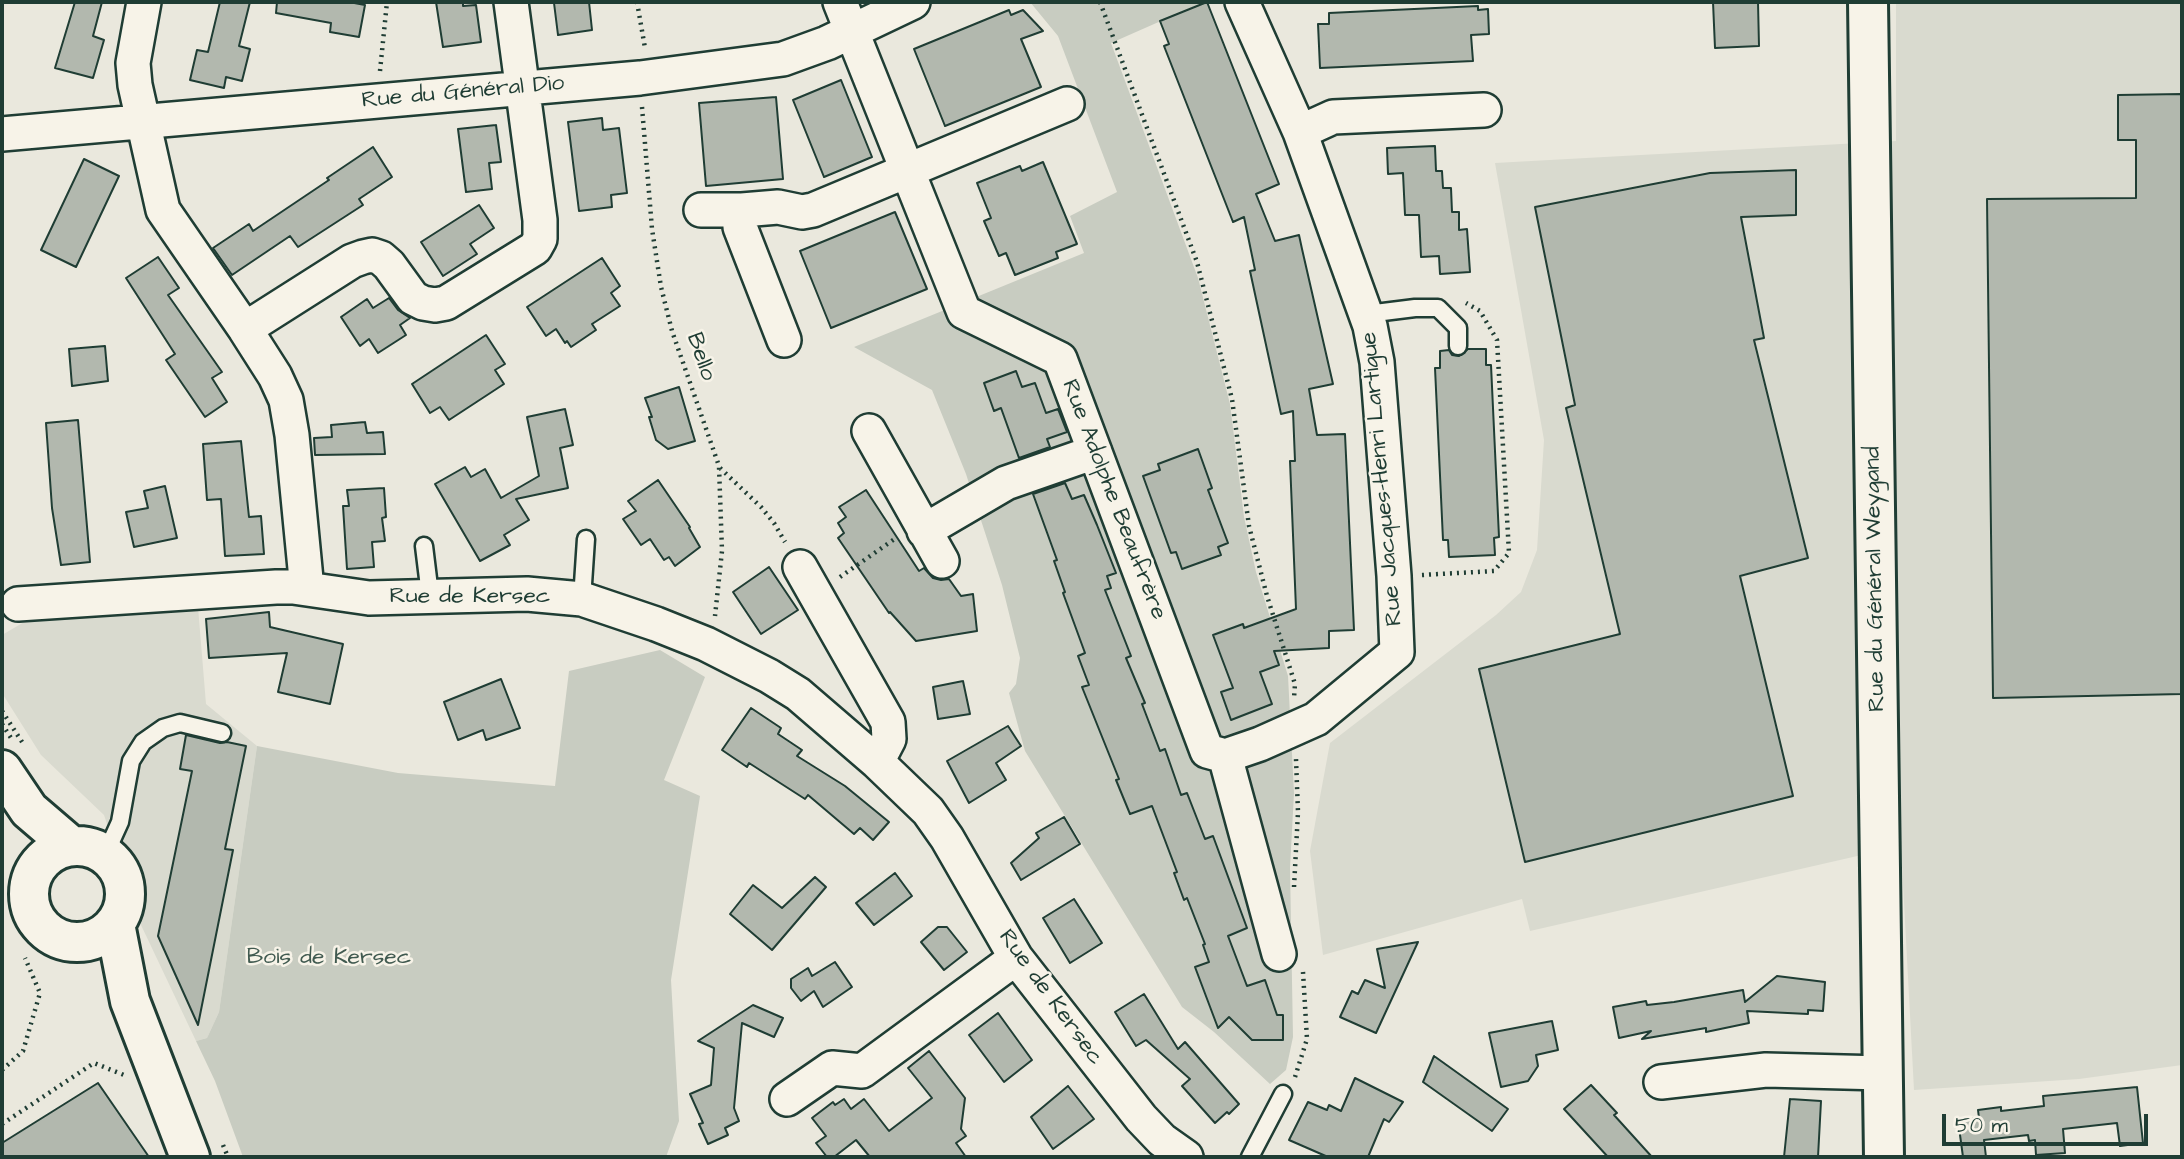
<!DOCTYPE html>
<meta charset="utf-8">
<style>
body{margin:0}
#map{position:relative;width:2184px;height:1159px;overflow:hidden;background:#eae8dd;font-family:"Architects Daughter",sans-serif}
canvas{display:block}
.frame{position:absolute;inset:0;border:4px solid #1f3d34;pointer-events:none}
.scale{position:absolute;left:1942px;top:1114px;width:206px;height:32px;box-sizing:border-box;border:4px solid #1f3d34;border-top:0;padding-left:9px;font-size:21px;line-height:24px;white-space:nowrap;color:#1f3d34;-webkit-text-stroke:5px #f7f3e8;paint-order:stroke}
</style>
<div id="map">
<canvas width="2184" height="1159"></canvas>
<div class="frame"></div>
<div class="scale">50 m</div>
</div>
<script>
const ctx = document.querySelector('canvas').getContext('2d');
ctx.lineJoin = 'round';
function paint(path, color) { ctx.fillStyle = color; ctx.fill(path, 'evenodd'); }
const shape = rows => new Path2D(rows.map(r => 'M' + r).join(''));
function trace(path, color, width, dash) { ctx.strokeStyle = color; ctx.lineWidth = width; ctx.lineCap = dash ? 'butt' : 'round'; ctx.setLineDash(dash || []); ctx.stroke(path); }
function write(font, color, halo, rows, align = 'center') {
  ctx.font = font + ' "Architects Daughter",sans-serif'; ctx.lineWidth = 5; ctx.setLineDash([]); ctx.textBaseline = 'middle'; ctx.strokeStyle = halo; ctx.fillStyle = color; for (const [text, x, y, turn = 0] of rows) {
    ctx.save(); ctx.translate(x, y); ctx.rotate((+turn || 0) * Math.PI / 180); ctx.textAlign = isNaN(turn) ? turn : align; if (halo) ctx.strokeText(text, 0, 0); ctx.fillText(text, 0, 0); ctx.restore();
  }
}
const built = shape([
 [1896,2,2182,2,2182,1065,2079,1079,1914,1090,1901,846,1530,931,1522,899,1323,955,1310,851,1330,743,1496,615,1521,592,1537,550,1544,440,1495,163,1896,141],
 [198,607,206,704,257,746,219,1012,207,1038,196,1041,141,925,104,815,41,755,2,693,2,635,31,618]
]);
const green = shape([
 [1030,2,1204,2,1111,43,1198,278,1230,404,1244,517,1256,572,1288,676,1294,793,1290,868,1293,1037,1286,1070,1270,1084,1214,1032,1182,1007,1025,751,1009,693,1016,684,1020,658,1002,585,966,474,932,390,854,347,1084,253,1070,216,1117,192,1058,36],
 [660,650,705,677,664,780,700,796,671,980,679,1121,666,1157,243,1157,215,1081,196,1041,207,1038,219,1012,257,746,398,773,555,786,569,671]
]);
const building = shape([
 [75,2,102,2,93,36,104,40,93,78,55,68,75,2],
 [220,2,250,2,239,46,250,49,242,81,226,77,224,88,190,80,197,50,208,52,220,2],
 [277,2,349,2,365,5,359,37,330,32,331,23,276,13,277,2],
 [436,2,463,2,463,6,476,5,481,42,443,47,436,2],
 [568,2,589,2,592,30,558,35,554,3,568,2],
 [1207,2,1279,184,1256,194,1275,241,1299,235,1302,249,1333,384,1309,389,1317,435,1345,434,1354,630,1329,631,1329,648,1274,651,1279,665,1260,672,1272,704,1231,720,1221,692,1233,688,1213,635,1243,624,1244,628,1296,609,1290,461,1295,461,1293,411,1281,414,1250,271,1255,270,1244,217,1233,222,1164,46,1169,44,1160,21,1207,2],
 [1713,2,1758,2,1759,46,1715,48,1713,2],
 [1478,6,1478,10,1488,9,1489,34,1471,35,1473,61,1320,68,1318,24,1329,24,1329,13,1478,6],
 [1009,10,1011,15,1023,10,1043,31,1021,39,1041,87,945,126,914,49,1009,10],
 [841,80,872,157,824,177,793,100,841,80],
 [2182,94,2182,694,1993,698,1987,199,2136,198,2136,140,2118,140,2118,95,2182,94],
 [776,97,783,179,706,186,699,103,776,97],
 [602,118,603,130,619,128,627,193,611,195,612,207,579,211,568,122,602,118],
 [496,125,501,162,489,163,492,189,466,192,458,129,496,125],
 [1435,146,1436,171,1442,171,1443,188,1451,188,1452,212,1459,212,1459,230,1467,229,1470,272,1440,274,1439,256,1421,257,1419,215,1405,215,1403,173,1388,174,1387,148,1435,146],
 [373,147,392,177,359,199,363,205,298,247,290,236,232,275,213,248,249,224,253,231,329,180,327,178,373,147],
 [84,159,119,176,76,267,41,250,84,159],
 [1043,162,1077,244,1056,252,1058,258,1015,275,1006,253,999,256,984,221,991,218,977,183,1020,166,1022,171,1043,162],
 [1796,170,1796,215,1741,217,1764,338,1754,340,1808,558,1740,576,1793,796,1525,862,1479,669,1620,634,1566,408,1575,405,1535,207,1710,173,1796,170],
 [479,205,494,228,470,244,477,254,443,276,421,242,479,205],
 [895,212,927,289,831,328,800,251,895,212],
 [158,257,179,288,168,295,222,372,212,378,227,402,205,417,166,360,175,354,126,278,158,257],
 [602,258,620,286,611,293,620,306,592,324,596,330,571,347,567,341,565,343,556,329,546,336,527,307,602,258],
 [389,298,398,310,410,318,400,325,406,335,378,353,369,339,360,346,341,317,367,299,373,308,389,298],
 [486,335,505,364,495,370,504,384,449,420,440,407,430,413,412,384,486,335],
 [105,346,108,381,72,386,69,349,105,346],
 [1468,349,1486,349,1486,365,1491,365,1499,537,1494,538,1495,555,1449,557,1448,540,1443,540,1435,368,1440,368,1440,351,1449,350,1452,355,1459,356,1468,349],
 [1016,371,1022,387,1035,383,1046,413,1058,409,1067,432,1047,439,1050,447,1019,458,1001,408,994,411,984,383,1016,371],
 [679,387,695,441,668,449,656,440,649,417,652,417,645,398,679,387],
 [565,409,573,445,560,448,568,488,516,499,529,520,504,535,510,545,480,561,435,484,465,467,471,477,485,469,501,498,539,476,527,417,565,409],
 [78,420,90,562,61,565,52,508,46,423,78,420],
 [365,422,367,433,383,432,385,454,315,455,314,438,332,437,331,425,365,422],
 [241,441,249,517,261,516,264,554,225,556,221,499,207,500,203,444,241,441],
 [1198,449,1212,488,1208,490,1228,543,1218,547,1221,555,1182,569,1176,552,1171,553,1143,476,1160,470,1158,464,1198,449],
 [658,480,690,527,689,528,700,547,675,566,669,557,664,560,650,539,641,545,623,519,636,511,628,501,658,480],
 [1065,483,1072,499,1084,495,1097,525,1116,573,1107,576,1111,588,1105,590,1131,656,1126,658,1145,703,1142,704,1160,751,1165,749,1181,795,1187,793,1205,839,1213,836,1247,928,1228,936,1247,986,1265,980,1277,1015,1283,1015,1283,1040,1252,1040,1229,1017,1218,1028,1195,967,1209,962,1203,945,1205,944,1187,898,1184,900,1174,873,1177,872,1152,806,1130,814,1116,780,1119,779,1082,687,1089,685,1078,656,1085,653,1063,593,1065,592,1054,561,1057,560,1033,494,1065,483],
 [165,486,177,538,134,547,126,512,148,508,144,491,165,486],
 [384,488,386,517,382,518,385,541,372,542,374,567,347,569,343,506,349,506,347,490,384,488],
 [866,490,919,571,924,568,933,578,941,580,949,579,961,596,973,594,977,631,916,641,890,612,889,613,838,538,844,533,838,523,846,517,839,507,866,490],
 [769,567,798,610,761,634,733,592,769,567],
 [269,612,270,627,343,644,330,704,278,692,287,653,209,658,206,619,269,612],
 [501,679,520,728,486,740,483,730,458,740,444,702,501,679],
 [963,681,970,714,938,719,933,687,963,681],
 [751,708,781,728,778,734,802,750,797,756,845,786,889,822,873,840,860,828,854,834,808,795,805,799,749,763,747,767,722,750,751,708],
 [1008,726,1021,746,996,763,1006,780,969,803,947,761,1008,726],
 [186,735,220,743,227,742,246,746,225,849,233,850,198,1025,158,936,192,771,180,769,186,735],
 [1064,817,1080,844,1021,880,1011,863,1039,838,1036,833,1064,817],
 [895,873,912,896,874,925,856,903,895,873],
 [815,877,826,887,772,950,730,914,753,885,782,908,815,877],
 [1074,899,1102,943,1070,963,1043,918,1074,899],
 [938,927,947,927,967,952,944,970,921,942,938,927],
 [1418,942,1376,1033,1340,1017,1352,991,1358,994,1365,980,1385,988,1377,949,1418,942],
 [835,962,852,987,823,1007,814,991,801,1001,791,988,791,979,808,968,812,976,835,962],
 [1777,976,1825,982,1823,1011,1808,1010,1808,1014,1747,1011,1749,1023,1706,1032,1706,1028,1642,1039,1651,1031,1619,1038,1613,1007,1646,1001,1647,1005,1674,1002,1743,990,1745,1002,1777,976],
 [1144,994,1178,1049,1185,1042,1239,1104,1229,1114,1227,1112,1215,1123,1182,1086,1190,1079,1146,1040,1136,1046,1115,1012,1144,994],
 [753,1005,783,1018,774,1037,742,1023,734,1108,739,1121,725,1128,728,1135,708,1144,699,1124,703,1123,690,1094,711,1085,714,1048,698,1041,753,1005],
 [998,1013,1032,1060,1004,1082,969,1035,998,1013],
 [1552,1021,1558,1050,1536,1055,1538,1066,1528,1081,1501,1087,1489,1033,1552,1021],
 [929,1051,965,1098,961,1129,966,1136,956,1143,966,1157,870,1157,856,1140,834,1157,827,1157,816,1143,826,1136,812,1118,833,1102,835,1105,844,1099,851,1109,864,1099,889,1131,932,1098,908,1068,929,1051],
 [1434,1056,1508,1109,1492,1131,1423,1082,1434,1056],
 [1355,1078,1403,1102,1389,1122,1384,1119,1368,1157,1328,1157,1289,1140,1308,1102,1327,1110,1329,1105,1341,1111,1355,1078],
 [98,1083,149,1157,2,1157,2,1143,98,1083],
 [1591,1085,1617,1113,1614,1115,1652,1157,1608,1157,1564,1109,1591,1085],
 [1068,1086,1094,1119,1053,1149,1031,1117,1068,1086],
 [2137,1087,2143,1143,2120,1146,2117,1123,2063,1129,2065,1153,2036,1155,2035,1140,2029,1141,2028,1135,1984,1140,1986,1157,1963,1157,1958,1120,1979,1118,1978,1110,2001,1107,2001,1111,2044,1106,2043,1096,2137,1087],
 [1790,1099,1821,1101,1818,1157,1784,1157,1790,1099]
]);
const path = shape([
 [637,2,645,48],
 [1100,2,1197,262,1232,399,1249,526,1267,596,1295,684,1294,698],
 [380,71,387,2],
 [642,107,652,229,661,287,672,331,719,466,722,551,715,616],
 [720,468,761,507,774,523,785,542],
 [1422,575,1494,571,1509,553,1497,340,1480,311,1466,303],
 [840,577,896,538],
 [2,711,24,745],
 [2,724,13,741],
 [1294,887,1298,812,1296,759],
 [2,1070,23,1051,40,993,25,958],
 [1295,1077,1307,1039,1303,972],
 [2,1124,94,1063,124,1075],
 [223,1145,228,1157]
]);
const service = shape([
 [1367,314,1415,308,1438,308,1458,328,1458,346],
 [424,546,430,595],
 [582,599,586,539],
 [105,855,120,822,131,761,143,742,163,728,180,723,222,733],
 [1250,1157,1283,1094]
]);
const minor = shape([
 [144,2,133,63,135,85,163,210,245,329,275,376,286,400,292,435,306,579,304,588],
 [840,2,964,312,1060,359,1207,751,1225,756,1279,954],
 [1300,132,1333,117,1484,110],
 [2,134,640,78,783,59,827,43,913,2],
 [701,210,742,210,778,207,802,212,813,210,1067,104],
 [742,210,740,227,784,340],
 [245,329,352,261,363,257,372,255,381,258,389,265,413,298,423,303,435,305,446,303,535,248,540,239,540,220,511,2],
 [869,431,942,561],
 [924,531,1006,483,1095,452],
 [800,567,888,722,889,739,877,762],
 [18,604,276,587,293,587,369,598,527,594,582,599,656,624,706,644,769,676,798,694,877,762,928,811,947,838,1016,958,1141,1118,1162,1140,1186,1157],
 [1225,756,1260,744,1316,719,1397,652,1394,576,1377,362,1370,326,1300,132,1242,2],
 [1661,1082,1766,1070,1883,1073],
 [787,1099,832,1068,862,1071,1016,958]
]);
const tertiary = shape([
 [1868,2,1884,1157],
 [2,770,29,810,71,846],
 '29 894a48 48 0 1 1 96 0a48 48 0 1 1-96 0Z',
 [115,924,130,1001,190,1157]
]);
const streetNames = [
 ["Rue du Général Dio",463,93,-5],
 ["Bello",700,357,71],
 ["Rue Jacques-Henri Lartigue",1383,479,-95],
 ["Rue Adolphe Beaufrère",1113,500,69],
 ["Rue du Général Weygand",1876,579,-91],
 ["Rue de Kersec",470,597],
 ["Rue de Kersec",1050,998,54]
];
const parkNames = [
 ["Bois de Kersec",329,958]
];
paint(built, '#d9dacf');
paint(green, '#c8ccc1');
paint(building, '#b2b8ae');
trace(building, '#1f3d34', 2);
trace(service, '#1f3d34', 21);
trace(minor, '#1f3d34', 38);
trace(tertiary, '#1f3d34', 44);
trace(path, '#1f3d34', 4.5, [2, 5]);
trace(service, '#f7f3e8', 16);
trace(minor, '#f7f3e8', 33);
trace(tertiary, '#f7f3e8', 38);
write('23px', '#1f3d34', '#f7f3e8', streetNames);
write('23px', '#415a50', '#f7f3e8', parkNames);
</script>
